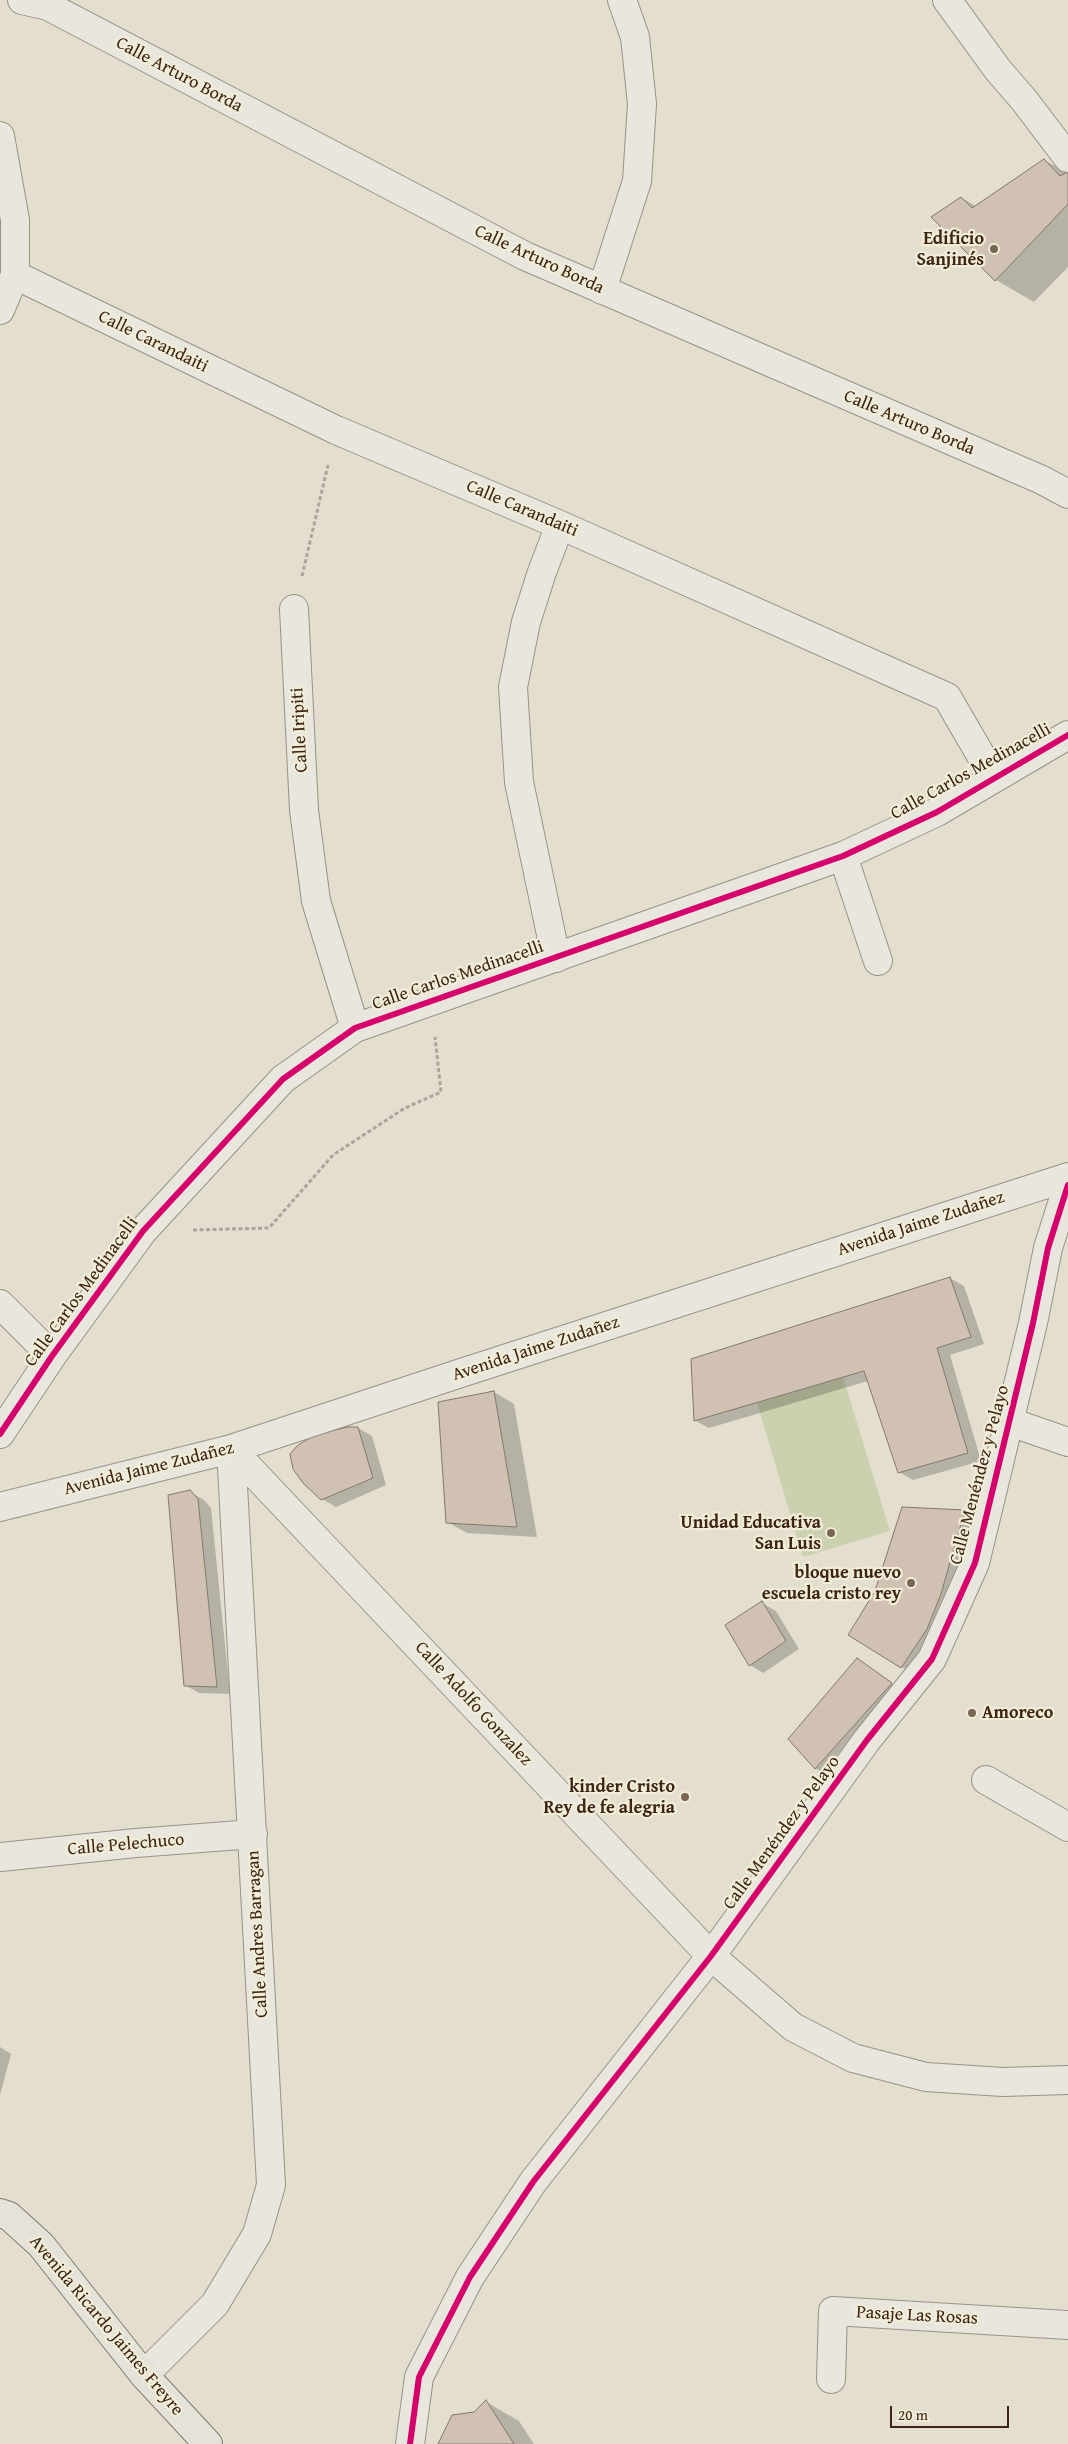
<!DOCTYPE html>
<meta charset="utf-8">
<style>
body{margin:0}
#map{position:relative;width:1068px;height:2444px;overflow:hidden;background:#e3decd;font-family:"Gentium Book Plus",serif}
canvas{display:block}
.scale{position:absolute;left:890px;top:2406px;width:119px;height:22px;box-sizing:border-box;border:2px solid #3e2412;border-top:0;padding-left:6px;font-size:15px;line-height:18px;white-space:nowrap;color:#3e2412;-webkit-text-stroke:4px #f2edd9;paint-order:stroke}
</style>
<div id="map">
<canvas width="1068" height="2444"></canvas>
<div class="scale">20 m</div>
</div>
<script>
const ctx = document.querySelector('canvas').getContext('2d');
ctx.lineJoin = 'round';
function paint(path, color) { ctx.fillStyle = color; ctx.fill(path, 'evenodd'); }
const shape = rows => new Path2D(rows.map(r => 'M' + r).join(''));
function trace(path, color, width, dash) { ctx.strokeStyle = color; ctx.lineWidth = width; ctx.lineCap = dash ? 'butt' : 'round'; ctx.setLineDash(dash || []); ctx.stroke(path); }
function write(font, color, halo, rows, align = 'center') {
  ctx.font = font + ' "Gentium Book Plus",serif'; ctx.lineWidth = 4.5; ctx.setLineDash([]); ctx.textBaseline = 'middle'; ctx.strokeStyle = halo; ctx.fillStyle = color; for (const [text, x, y, turn = 0] of rows) {
    ctx.save(); ctx.translate(x, y); ctx.rotate((+turn || 0) * Math.PI / 180); ctx.textAlign = isNaN(turn) ? turn : align; if (halo) ctx.strokeText(text, 0, 0); ctx.fillText(text, 0, 0); ctx.restore();
  }
}
const green = shape([
 [843,1377,890,1531,803,1557,757,1403]
]);
const shadow = shape([
 [1044,160,1068,173,1068,267,1034,302,996,280,962,198,977,207],
 [950,1278,964,1286,984,1344,950,1355,981,1461,913,1480,899,1472,868,1381,709,1428,696,1421,692,1360],
 [494,1392,514,1404,537,1537,467,1533,447,1522],
 [358,1428,372,1436,386,1485,336,1507,322,1499],
 [190,1492,204,1500,211,1508,230,1694,199,1693,185,1685],
 [964,1511,978,1519,915,1675,849,1635,876,1592],
 [762,1603,776,1611,799,1649,763,1673,750,1665],
 [858,1659,897,1688,822,1772,815,1768],
 [0,2047,11,2054,0,2095],
 [486,2402,519,2421,534,2444,439,2444]
]);
const building = shape([
 [1044,159,1060,176,1068,172,1068,204,995,281,931,217,961,197,972,208,1044,159],
 [950,1277,971,1337,937,1348,968,1453,898,1473,864,1371,694,1421,691,1359,950,1277],
 [494,1391,517,1527,446,1523,438,1402,494,1391],
 [348,1427,358,1427,373,1478,321,1500,303,1483,293,1469,290,1454,298,1445,315,1435,348,1427],
 [190,1490,198,1499,217,1687,184,1686,168,1495,190,1490],
 [902,1507,965,1510,941,1594,927,1629,901,1668,848,1635,875,1591,902,1507],
 [762,1601,786,1641,749,1666,725,1625,762,1601],
 [857,1658,892,1683,815,1769,788,1739,857,1658],
 [486,2400,514,2444,438,2444,452,2415,474,2412,486,2400]
]);
const path = shape([
 [302,576,328,465],
 [193,1230,269,1228,333,1155,405,1108,441,1092,435,1037]
]);
const minor = shape([
 [22,0,48,6,525,256,1042,480,1068,494],
 [947,0,998,70,1024,100,1068,158],
 [0,136,15,220,15,275,0,310],
 [15,275,336,430,560,525,947,697,994,778],
 [602,290,637,181,642,104,635,37,622,0],
 [294,609,304,810,316,901,355,1028],
 [843,856,878,961],
 [556,958,519,782,513,687,526,622,542,572,560,525],
 [0,1304,52,1356],
 [1010,1422,1068,1442],
 [0,1434,52,1356,143,1231,283,1079,355,1028,843,856,937,812,1068,735],
 [231,1449,711,1956,793,2027,853,2058,926,2077,1003,2082,1068,2080],
 [0,1507,231,1449,461,1373,1068,1177],
 [986,1780,1068,1827],
 [0,1857,136,1843,253,1834],
 [144,2375,215,2304,257,2234,271,2185,231,1449],
 [831,2379,833,2311,1068,2325],
 [410,2444,419,2377,470,2277,533,2182,711,1956,867,1740,932,1659,975,1563,1033,1323,1048,1248,1068,1185]
]);
const major = shape([
 [0,2213,9,2216,41,2245,144,2375,208,2444]
]);
const cycleway = shape([
 [0,1434,52,1356,143,1231,283,1079,355,1028,843,856,937,812,1068,735],
 [410,2444,419,2377,470,2277,533,2182,711,1956,867,1740,932,1659,975,1563,1033,1323,1048,1248,1068,1185]
]);
const markers = [
 [994,249,5,"#786553"],
 [831,1533,5,"#786553"],
 [911,1583,5,"#786553"],
 [972,1713,5,"#786553"],
 [685,1797,5,"#786553"]
];
const streetNames = [
 ["Calle Arturo Borda",179,75,28],
 ["Calle Arturo Borda",539,260,25],
 ["Calle Carandaiti",153,342,26],
 ["Calle Arturo Borda",909,423,23],
 ["Calle Carandaiti",522,509,23],
 ["Calle Iripiti",300,730,-93],
 ["Calle Carlos Medinacelli",971,772,-29],
 ["Calle Carlos Medinacelli",458,976,-19],
 ["Avenida Jaime Zudañez",921,1224,-18],
 ["Calle Carlos Medinacelli",82,1292,-54],
 ["Avenida Jaime Zudañez",536,1349,-18],
 ["Avenida Jaime Zudañez",149,1469,-14],
 ["Calle Menéndez y Pelayo",980,1475,-75],
 ["Calle Adolfo Gonzalez",473,1704,47],
 ["Calle Menéndez y Pelayo",782,1833,-54],
 ["Calle Pelechuco",126,1845,-5],
 ["Calle Andres Barragan",258,1934,-93],
 ["Pasaje Las Rosas",917,2316,3],
 ["Avenida Ricardo Jaimes Freyre",106,2326,50]
];
const poiNames = [
 ["Edificio",984,239],
 ["Sanjinés",984,260],
 ["Unidad Educativa",821,1523],
 ["San Luis",821,1544],
 ["bloque nuevo",901,1573],
 ["escuela cristo rey",901,1594],
 ["Amoreco",982,1713,"left"],
 ["kinder Cristo",675,1787],
 ["Rey de fe alegria",675,1808]
];
paint(green, '#cbd0ae');
paint(shadow, '#0003');
paint(building, '#d0c1b2');
trace(building, '#81796e', 1);
trace(minor, '#989287', 30);
trace(major, '#81796e', 30);
trace(path, '#a9a59d', 3, [4, 2.5]);
trace(minor, '#e9e6de', 28);
trace(major, '#e5e2d9', 28);
trace(cycleway, '#d6006c', 6);
for (const [x, y, r, color] of markers) { const dot = new Path2D(); dot.arc(x, y, r, 0, 2 * Math.PI); ctx.fillStyle = color; ctx.fill(dot); trace(dot, '#f2edd9', 2); }
write('18px', '#3e2412', '#f2edd9', streetNames);
write('bold 18px', '#3e2412', '#f2edd9', poiNames, 'right');
</script>
